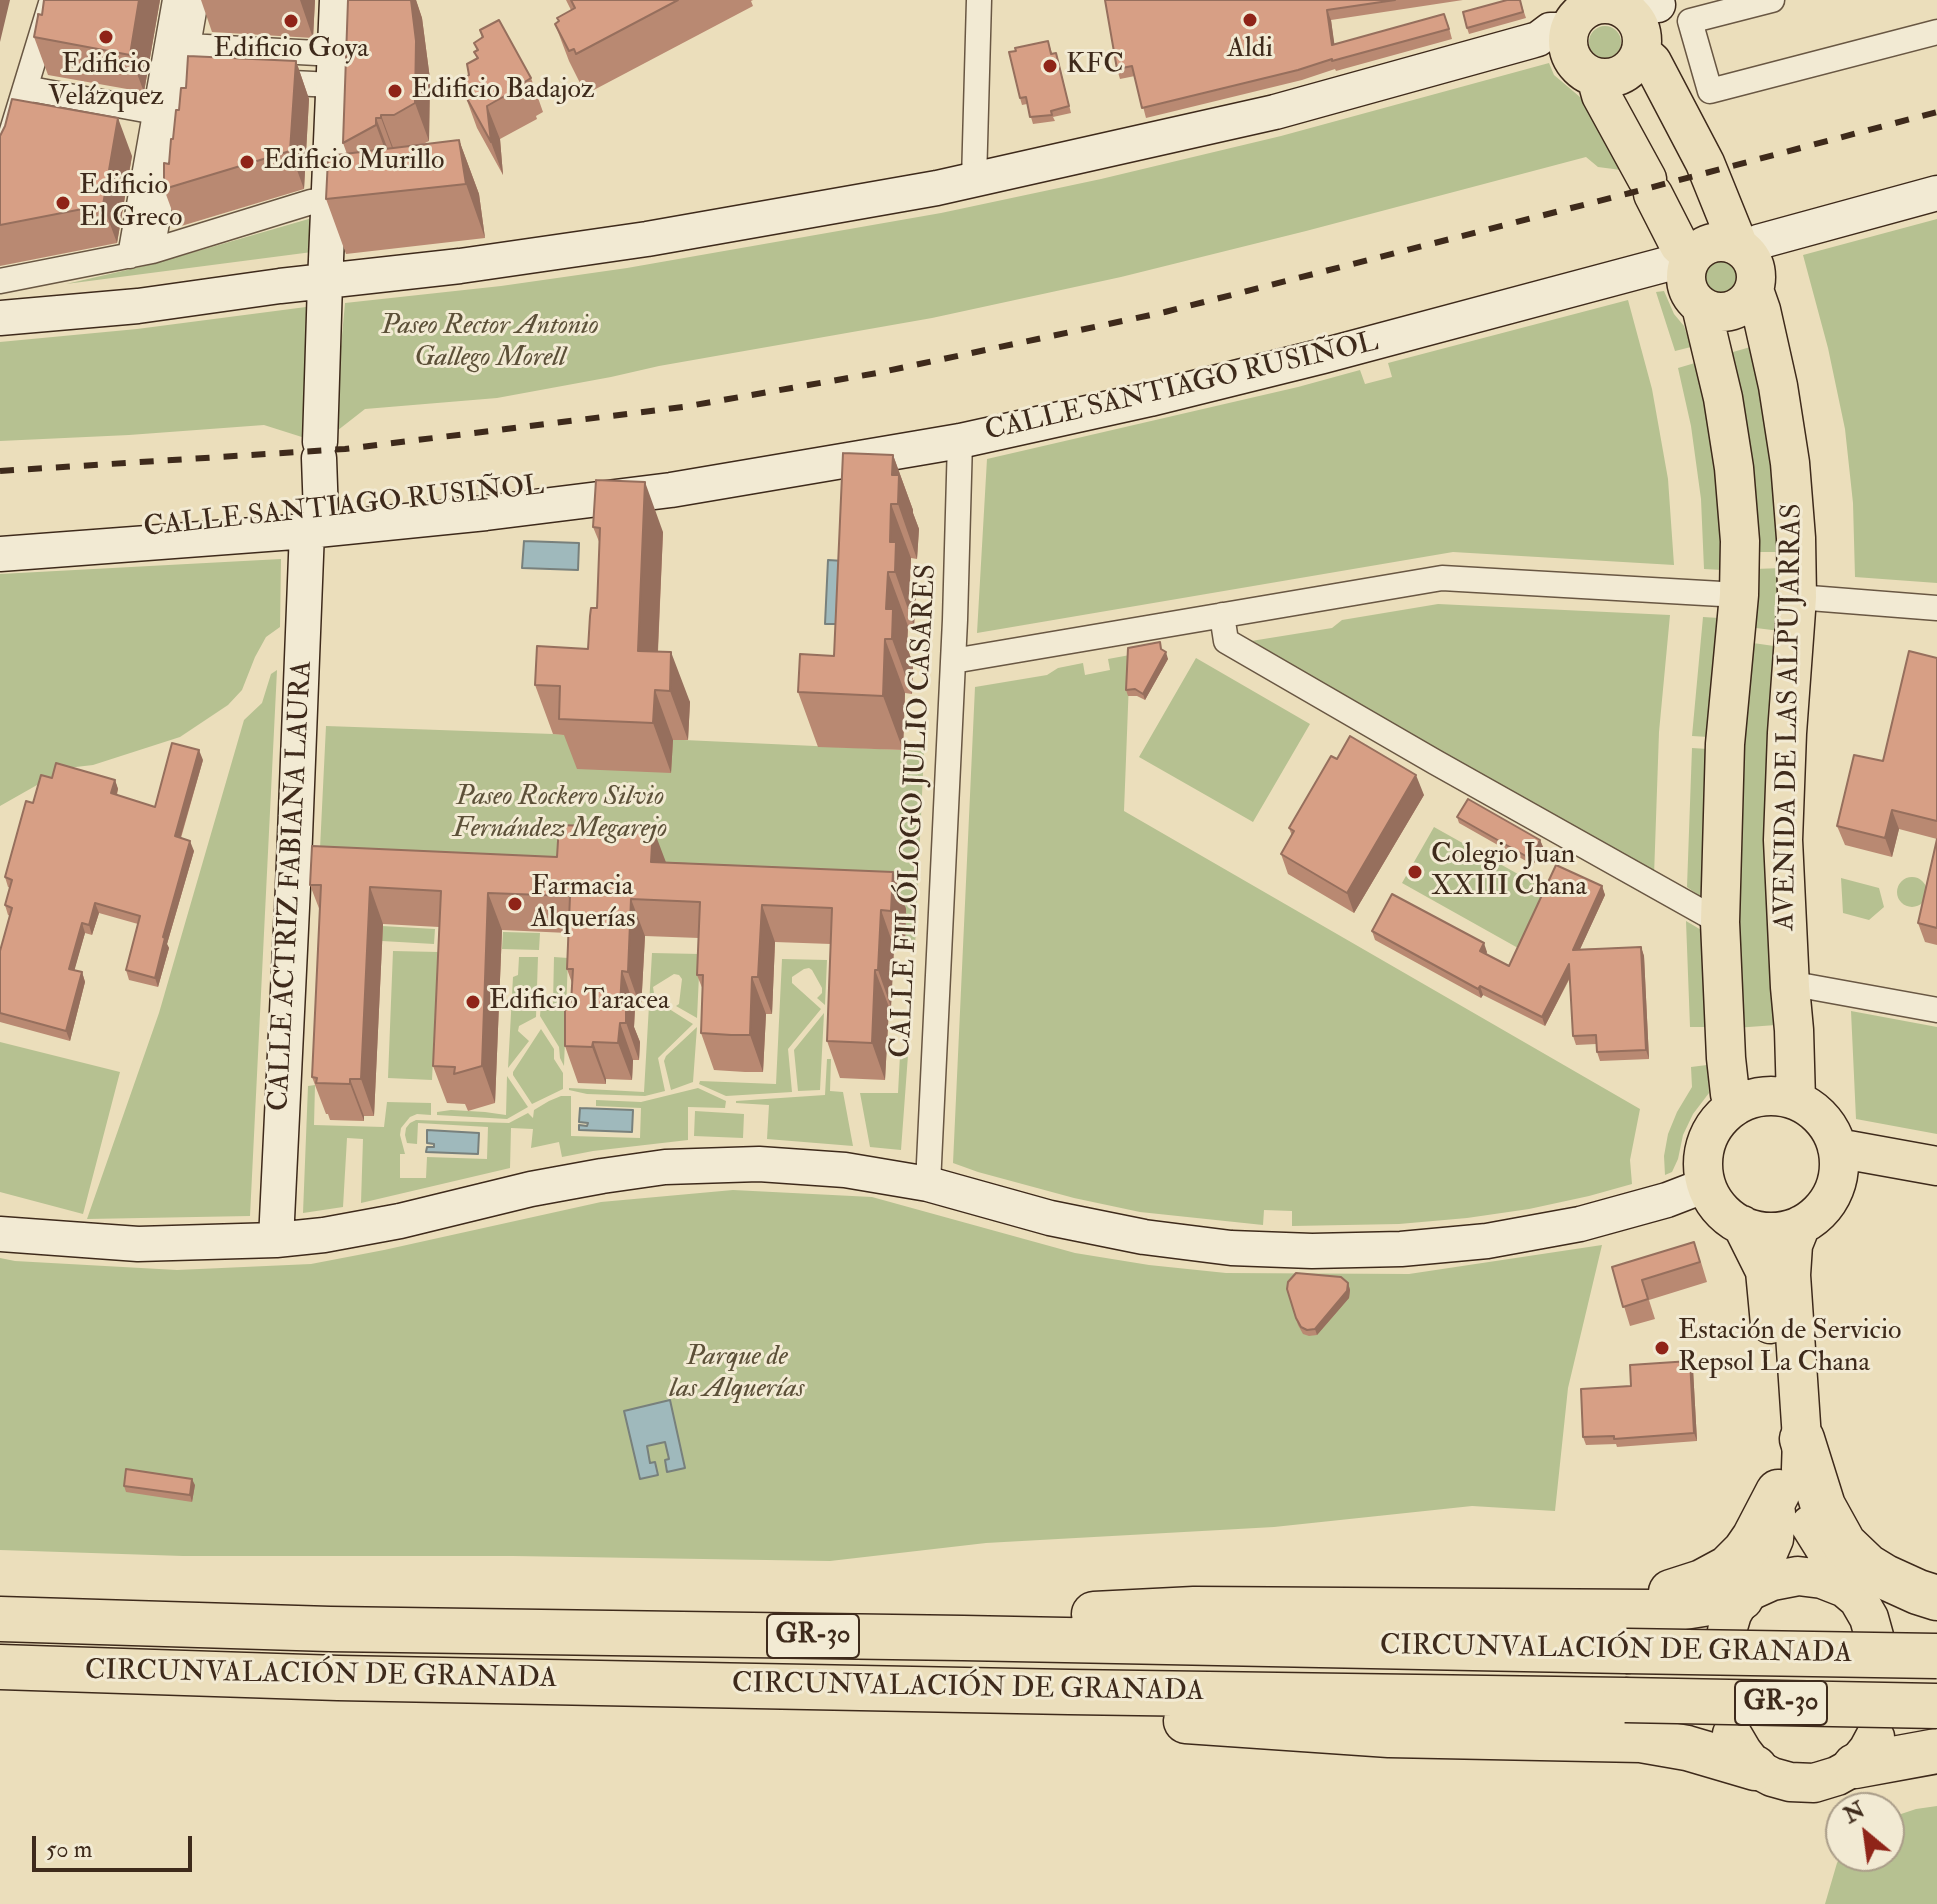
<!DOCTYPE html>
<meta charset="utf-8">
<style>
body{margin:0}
#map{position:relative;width:1937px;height:1904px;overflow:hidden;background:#ebdebb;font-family:"IM FELL Double Pica",serif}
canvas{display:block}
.north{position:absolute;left:1825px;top:1792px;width:80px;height:80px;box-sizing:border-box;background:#f2ead3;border:2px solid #aa9d89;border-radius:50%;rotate:331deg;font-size:22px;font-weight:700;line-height:32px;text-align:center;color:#3e2a1b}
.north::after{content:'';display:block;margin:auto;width:28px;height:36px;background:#8f2418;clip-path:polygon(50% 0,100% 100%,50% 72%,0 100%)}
.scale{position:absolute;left:32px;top:1836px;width:160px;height:36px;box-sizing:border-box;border:4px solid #3e2a1b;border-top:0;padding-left:10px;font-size:24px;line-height:28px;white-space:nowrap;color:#3e2a1b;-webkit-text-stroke:6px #f2ead3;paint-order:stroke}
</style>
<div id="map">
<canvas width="1937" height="1904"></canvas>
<div class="north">N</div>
<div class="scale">50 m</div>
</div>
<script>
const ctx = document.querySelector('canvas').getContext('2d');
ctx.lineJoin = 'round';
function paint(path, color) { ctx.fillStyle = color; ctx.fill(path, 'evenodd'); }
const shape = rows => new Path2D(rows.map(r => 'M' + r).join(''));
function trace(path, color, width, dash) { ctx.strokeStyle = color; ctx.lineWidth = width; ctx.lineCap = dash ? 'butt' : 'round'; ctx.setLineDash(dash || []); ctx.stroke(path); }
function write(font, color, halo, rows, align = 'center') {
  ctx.font = font + ' "IM FELL Double Pica",serif'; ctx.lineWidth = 6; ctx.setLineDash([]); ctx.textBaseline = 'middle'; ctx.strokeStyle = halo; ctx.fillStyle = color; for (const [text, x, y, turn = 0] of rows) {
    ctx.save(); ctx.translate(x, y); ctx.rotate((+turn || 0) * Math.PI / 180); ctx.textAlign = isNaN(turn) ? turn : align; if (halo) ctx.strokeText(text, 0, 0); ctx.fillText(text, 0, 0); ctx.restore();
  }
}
const green = shape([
 '1589 42a16 16 0 1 1 32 0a16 16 0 1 1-32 0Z',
 [1549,63,1554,75,1580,97,1621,170,1598,167,1586,157,1306,231,1121,277,932,318,659,366,611,377,497,398,365,409,333,434,345,303,501,286,627,268,941,213,1101,179,1281,136],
 [312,218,312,252,66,284,153,264],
 [1937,219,1937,583,1855,577,1853,503,1845,429,1828,348,1803,255],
 '1704 277a16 16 0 1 1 32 0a16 16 0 1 1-32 0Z',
 [1664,291,1674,314,1684,326,1691,347,1675,351,1656,292],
 [1628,300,1652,389,1668,479,1674,565,1453,552,977,633,987,459,1298,387,1360,370,1365,384,1392,377,1388,363],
 [306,307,305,438,264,425,129,435,0,441,0,342,137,329],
 [1754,346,1784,552,1754,552,1726,354],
 [1695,363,1709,422,1719,494,1722,570,1704,569,1701,499,1691,426,1678,368],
 [281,559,280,627,266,637,255,657,242,690,228,705,180,737,93,765,67,768,0,806,0,574],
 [1783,568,1780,631,1748,627,1754,569],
 [1438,604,1670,615,1659,732,1654,876,1245,642,1332,628,1342,620],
 [1703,617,1719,618,1708,737,1692,736],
 [1746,642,1781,647,1776,1025,1735,1028],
 [1130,655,1124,811,1640,1109,1630,1160,1632,1184,1589,1196,1529,1209,1467,1218,1399,1224,1292,1226,1292,1211,1264,1210,1263,1225,1140,1212,1074,1198,978,1172,953,1163,975,687,1047,675,1058,668,1083,663,1085,675,1110,670,1108,659],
 [1196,658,1310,724,1253,822,1139,757],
 [277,670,250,1216,87,1219,159,1013,244,720,262,703,271,674],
 [326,726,553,734,924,751,915,948,905,948,906,909,319,869],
 [1692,748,1708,749,1704,899,1687,887],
 [1434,827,1550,892,1518,948,1402,883],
 '1897 892a15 15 0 1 1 30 0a15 15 0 1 1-30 0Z',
 [1841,878,1879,888,1884,907,1869,920,1843,913],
 [1686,921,1703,931,1706,1027,1690,1027],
 [382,926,435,929,434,944,382,941],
 [503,932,540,933,539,950,502,949],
 [393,951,438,952,432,1080,388,1078],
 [652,953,700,954,697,1018,676,1006,679,1004,682,979,679,975,674,974,653,987,655,1000,693,1024,658,1058,665,1091,645,1096,587,1094,569,1090,569,1088,644,1092],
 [519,957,538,957,536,1017,519,1026,518,1031,529,1041,508,1068,513,977,518,975],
 [554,957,568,958,564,1066,560,1058,559,1047,540,1016,541,1003,553,1003],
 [782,959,827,960,825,1005,817,998,822,993,822,988,812,970,809,968,804,969,792,977,792,983,821,1009,788,1049,792,1092,726,1096,699,1084,700,1081,776,1084],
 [1851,1011,1937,1027,1937,1134,1856,1119],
 [824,1013,820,1090,798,1091,794,1050],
 [697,1027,693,1082,671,1090,664,1061,666,1056],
 [541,1029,554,1049,554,1059,563,1073,563,1089,532,1104,513,1075,513,1072],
 [0,1042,120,1072,83,1214,0,1192],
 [900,1055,908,1055,901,1150,870,1147,860,1093,898,1093],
 [827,1059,831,1059,830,1091,843,1092,853,1146,767,1139,769,1105,736,1103,736,1101,825,1095],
 [1707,1065,1709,1093,1693,1114,1683,1135,1678,1159,1672,1172,1665,1175,1664,1156,1668,1134,1677,1112,1692,1087,1691,1067],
 [507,1076,528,1107,507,1119,437,1115,437,1112,451,1110,485,1112,506,1115],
 [315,1085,314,1125,384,1127,387,1102,431,1103,431,1115,417,1114,410,1117,401,1128,400,1135,405,1154,400,1154,400,1178,426,1178,427,1157,487,1159,488,1127,418,1123,417,1144,407,1143,405,1135,406,1128,410,1123,416,1120,509,1123,528,1113,533,1118,534,1110,549,1101,561,1096,571,1096,571,1136,640,1138,641,1108,596,1106,596,1100,641,1102,698,1088,726,1101,725,1108,688,1107,688,1140,593,1151,562,1157,559,1142,531,1148,533,1129,511,1128,510,1168,361,1203,363,1139,347,1138,343,1207,303,1213,308,1086],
 [695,1111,744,1114,743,1138,694,1136],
 [733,1190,872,1197,1075,1253,1149,1265,1226,1273,1409,1274,1602,1245,1568,1388,1555,1511,1472,1506,1274,1527,986,1543,830,1561,513,1556,183,1556,0,1550,0,1258,15,1261,177,1270,311,1264,384,1250,601,1202],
 [1937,1806,1937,1904,1825,1904,1837,1863,1841,1855,1889,1856,1889,1818,1916,1809]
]);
const water = shape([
 [524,541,579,543,578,570,522,568,524,541],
 [828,560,844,561,841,624,825,624,828,560],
 [580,1108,633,1110,632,1132,579,1130,579,1125,587,1126,588,1123,579,1122,580,1108],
 [427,1130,479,1133,478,1154,426,1152,427,1147,434,1147,434,1144,427,1143,427,1130],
 [670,1400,685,1468,667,1472,665,1460,669,1459,665,1442,647,1446,650,1463,655,1462,658,1475,640,1479,624,1411,670,1400]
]);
const street = shape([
 [1772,0,1690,21,1710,91,1937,32],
 [188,46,335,54],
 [272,82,333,85],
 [25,88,156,112],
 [0,170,52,0],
 [974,181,979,0],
 [152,251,196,0],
 [130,256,175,0],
 [0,281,152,251,311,202,329,200],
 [1797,597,1937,608],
 [1222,615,1226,641,1435,762,1720,922],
 [953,661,1442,578,1739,595],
 [1790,987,1805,986,1937,1010],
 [928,1184,955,620,960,441]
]);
const secondary = shape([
 [1626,11,1640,6,1658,5],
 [1747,253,1758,242,1937,193],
 [0,318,138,306,280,286,460,266,647,239,937,188,1275,112,1531,41,1538,39,1550,30,1570,30],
 [320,442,325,283,337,0],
 [319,458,321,515],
 [0,554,307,531,486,513,671,490,919,448,960,441,1150,399,1323,356,1671,263,1689,264],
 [0,1234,138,1244,276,1240,324,1235,400,1221,531,1189,602,1176,665,1167,759,1164,845,1170,928,1184,1050,1218,1144,1237,1231,1248,1312,1251,1401,1249,1487,1241,1580,1224,1667,1200,1706,1185],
 [276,1240,293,887,307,531]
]);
const primary = shape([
 '1568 41a37 37 0 1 1 74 0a37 37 0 1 1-74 0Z',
 [1641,52,1652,62,1705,163,1739,247],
 [1596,77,1601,95,1647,179],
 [1653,194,1679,245,1692,257],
 '1686 277a35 35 0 1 1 70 0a35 35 0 1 1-70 0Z',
 [1754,290,1761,310,1778,386,1790,463,1796,538,1797,597,1787,733,1783,840,1790,987,1794,1030,1796,1100],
 [1701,306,1723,398,1734,468,1740,541,1739,595,1725,744,1720,922,1726,1058,1730,1094,1734,1107],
 '1703 1164a68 68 0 1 1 136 0a68 68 0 1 1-136 0Z',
 [1837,1148,1937,1166],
 [1742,1225,1765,1271,1770,1324],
 [1801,1469,1802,1439,1791,1275,1793,1245,1801,1225],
 [1810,1525,1840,1573,1845,1588],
 [1752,1590,1774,1539,1776,1513],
 [1727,1631,1732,1614,1741,1598,1752,1590,1772,1581,1798,1576,1822,1579,1845,1588,1858,1599,1869,1618,1874,1636],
 [1732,1734,1742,1751,1755,1768,1772,1777,1790,1782,1814,1783,1837,1776,1855,1766,1868,1750,1875,1737]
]);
const highway = shape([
 [1802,1439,1823,1506,1844,1544,1867,1566,1885,1577,1918,1592,1937,1598],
 [1671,1592,1702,1582,1728,1568,1745,1551,1754,1538,1778,1492],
 [1094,1614,1194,1609,1652,1612,1741,1598],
 [0,1619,330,1629,963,1638,1626,1651],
 [0,1667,338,1678,1069,1692,1625,1700],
 [1186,1721,1389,1735,1641,1740,1687,1748,1755,1768],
 [1855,1766,1937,1751]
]);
const rail = shape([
 [0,471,345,449,683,407,877,373,1165,312,1630,193,1937,112]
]);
const highwayBridge = shape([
 [1626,1651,1937,1656],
 [1625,1700,1937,1706]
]);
const wall = shape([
 [160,0,144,92,48,75,34,37,42,15],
 [201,0,315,0,313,38,212,32],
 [348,0,416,0,422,18,430,79,429,141,423,144,459,140,479,194,485,238,346,254,326,199,347,154,343,143],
 [566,0,753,0,751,1,753,6,590,92,587,87,583,89,569,61,555,24,571,10],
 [1105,0,1463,0,1331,20,1334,44,1448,24,1452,39,1336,71,1335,69,1302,80,1146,118,1135,76,1120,79,1117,69],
 [1520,0,1526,18,1469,34,1467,28],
 [480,30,531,78,543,112,536,116,537,119,500,139,503,175,477,128,465,95,469,93,464,78,469,75,477,59,474,52,477,51,474,43,482,38],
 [1048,41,1052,53,1056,53,1058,59,1071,113,1053,117,1055,121,1033,124,1027,104,1022,105,1020,98],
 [296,61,309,99,304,189,178,227,164,189,179,110,186,88],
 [0,136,132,156,117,243,0,266],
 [893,455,913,510,913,513,919,529,917,559,911,558,910,580,916,596,914,626,908,626,907,647,913,664,912,694,905,693,903,750,818,747,798,692,834,656],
 [593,527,663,532,658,652,690,702,688,740,673,740,671,773,577,769,564,735,553,734,535,685,588,649,597,608,600,544],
 [1162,650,1168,659,1145,700,1137,696,1128,696,1126,690],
 [1937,658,1937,839,1899,829,1892,857,1845,845,1837,826,1883,761],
 [1337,759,1424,795,1354,913,1288,874,1281,854,1292,836,1289,828],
 [203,760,181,838,194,851,167,944,169,948,158,987,129,980,126,970,138,924,99,913,92,935,85,933,74,970,82,972,85,982,70,1041,0,1022,0,951,10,916,8,915,5,905,10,888,8,887,5,877,33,803,52,778,115,780,118,789,117,795,155,807],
 [1457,817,1540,840,1543,847,1533,865,1459,823],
 [1937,839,1937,945,1925,942,1918,923],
 [666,862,893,872,906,909,905,948,894,947,891,1007,889,1007,885,1080,840,1078,827,1041,831,944,775,942,772,1014,766,1014,763,1072,745,1072,714,1070,701,1033,703,990,697,975,699,938,645,936,641,1009,635,1008,634,1027,640,1042,639,1060,633,1060,632,1080,606,1079,606,1084,578,1083,565,1046,571,1003,572,983,567,969,568,933,502,930,495,1103,468,1111,465,1104,447,1103,433,1066,439,927,383,924,374,1116,364,1116,364,1121,330,1120,328,1114,326,1114,312,1077,320,911,310,885],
 [1602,886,1605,895,1580,949,1641,947,1644,956,1649,1059,1600,1061,1597,1052,1596,1044,1576,1045,1573,1036,1570,978,1545,1026,1483,995,1481,998,1375,940,1372,931,1487,952,1486,954,1509,966],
 [1701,1262,1707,1282,1649,1300,1655,1319,1630,1326,1612,1267],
 [1348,1283,1350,1290,1349,1298,1317,1335,1309,1336,1303,1334,1298,1325,1287,1289],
 [1690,1361,1693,1369,1697,1441,1617,1447,1616,1444,1586,1445,1583,1437,1631,1386],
 [195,1485,192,1502,126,1492,124,1486]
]);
const shadedWall = shape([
 [0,0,10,0,0,42],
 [139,0,160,0,144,92,130,55],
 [300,0,315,0,313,38],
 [411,0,416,0,422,18,430,79,429,141,415,103],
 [1327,10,1331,20,1336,55,1332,45],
 [296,61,309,99,304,189,290,151],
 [487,106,500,139,503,175,491,142],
 [381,115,395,153,395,156,381,118],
 [118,118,132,156,117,243,103,205],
 [376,118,390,155,390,163,376,125],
 [459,140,479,194,485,238,466,184],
 [893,455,913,510,913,513,919,529,917,559,898,504,892,475],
 [645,482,663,532,656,690,655,690,673,740,671,773,653,723,638,651],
 [891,504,911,558,910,580,916,596,914,626,895,572,890,542],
 [888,572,908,626,907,647,913,664,912,694,892,639,886,609],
 [885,639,905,693,903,750,883,696],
 [671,652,690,702,688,740,670,691],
 [1166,652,1168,659,1145,700,1143,694],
 [199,750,203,760,178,846,175,836],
 [1416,775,1424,795,1354,913,1347,893],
 [115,780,118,789,114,803,111,793],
 [1892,810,1899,829,1892,857,1885,838],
 [653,828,667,865,651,862],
 [1540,840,1543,847,1533,865,1531,859],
 [190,841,194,851,167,944,169,948,158,987,155,978,163,937],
 [893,872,906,909,905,948,891,911],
 [1602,886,1605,895,1576,958,1573,950],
 [370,887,383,924,374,1116,361,1079],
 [488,893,502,930,495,1103,482,1066],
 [631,899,645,936,641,1009,628,972],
 [95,903,99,913,92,935,89,925],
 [762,905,775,942,772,1014,758,977],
 [881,910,894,947,891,1007,878,970],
 [82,923,85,933,72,979,69,969],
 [1484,943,1487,952,1483,960,1480,951],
 [1641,947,1644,956,1649,1059,1646,1050],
 [1569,964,1572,973,1545,1026,1542,1017],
 [875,970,889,1007,885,1080,872,1043],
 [622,971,635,1008,634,1027,640,1042,639,1060,620,1005],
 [82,972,85,982,70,1041,66,1031],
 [752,977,766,1014,763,1072,750,1035],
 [1480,986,1483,995,1481,998,1478,989],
 [620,1023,633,1060,632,1080,618,1043],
 [593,1042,606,1079,606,1084,592,1047],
 [350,1079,364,1116,364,1121,350,1084],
 [1348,1283,1350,1290,1349,1298,1317,1335,1315,1329],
 [1690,1361,1693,1369,1697,1441,1694,1433],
 [192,1479,195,1485,192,1502,190,1495]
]);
const building = shape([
 [44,0,139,0,130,55,34,37,38,16,38,14,42,15,44,0],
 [348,0,411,0,416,41,415,103,394,115,381,115,381,118,376,118,376,125,343,143,348,0],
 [571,0,678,0,576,54,574,49,569,51,555,24,559,21,557,18,575,8,571,0],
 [1105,0,1395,0,1327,10,1332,45,1444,14,1449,29,1332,61,1332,59,1298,70,1142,108,1132,66,1117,69,1105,0],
 [1507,0,1520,0,1523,12,1467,28,1463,12,1507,0],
 [499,20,531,78,523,83,524,85,487,106,491,142,465,95,471,92,464,78,469,75,467,64,478,58,474,52,478,50,474,43,483,37,480,30,499,20],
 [1048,41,1051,54,1056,53,1069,106,1051,111,1052,115,1030,117,1026,97,1020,98,1009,52,1016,51,1015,48,1048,41],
 [188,56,296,61,290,151,164,189,164,163,169,164,171,139,173,139,176,110,179,110,181,88,186,88,188,56],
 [12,99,118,118,103,205,0,225,0,136,5,126,12,99],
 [459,140,466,184,326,199,328,159,336,155,459,140],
 [843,453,893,455,892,475,899,475,898,504,891,504,890,542,896,542,895,572,888,572,886,609,893,609,892,639,885,639,883,696,798,692,800,654,834,656,843,453],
 [596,480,645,482,638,651,671,652,670,691,655,690,653,723,559,719,560,686,535,685,537,646,588,649,590,616,591,608,597,608,600,528,593,527,596,480],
 [1160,642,1161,649,1166,652,1143,694,1135,689,1126,690,1128,648,1160,642],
 [1909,651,1937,658,1937,821,1892,810,1885,838,1837,826,1854,755,1883,761,1909,651],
 [1350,736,1416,775,1347,893,1281,854,1294,831,1289,828,1331,756,1337,759,1350,736],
 [172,743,199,750,175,836,190,841,163,937,165,938,155,978,126,970,140,916,95,903,89,925,82,923,69,969,82,972,66,1031,0,1013,0,951,12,908,5,905,12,880,5,877,26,801,33,803,41,775,52,778,56,763,115,780,111,793,155,807,172,743],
 [1468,799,1540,840,1531,859,1457,817,1468,799],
 [559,825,653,828,651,862,893,872,891,911,881,910,878,970,875,970,872,1043,827,1041,832,908,762,905,758,977,752,977,750,1035,731,1035,701,1033,703,975,697,975,700,902,631,899,628,972,622,971,620,1005,626,1005,626,1023,620,1023,618,1043,593,1042,592,1047,565,1046,565,1003,571,1003,573,969,567,969,570,896,488,893,482,1066,454,1074,455,1067,433,1066,441,891,370,887,361,1079,350,1079,350,1084,316,1083,317,1078,312,1077,321,885,310,885,312,846,557,857,559,825],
 [1937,839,1937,928,1918,923,1937,839],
 [1556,865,1602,886,1573,950,1641,947,1646,1050,1597,1052,1596,1035,1573,1036,1569,964,1542,1017,1480,986,1478,989,1372,931,1392,894,1484,943,1480,951,1509,966,1556,865],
 [1694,1242,1700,1262,1642,1280,1648,1299,1623,1307,1612,1267,1694,1242],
 [1296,1273,1341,1277,1348,1283,1347,1291,1315,1329,1307,1330,1301,1327,1296,1318,1287,1289,1288,1282,1296,1273],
 [1690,1361,1694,1433,1614,1439,1614,1436,1583,1437,1581,1389,1631,1386,1630,1365,1690,1361],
 [126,1469,192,1479,190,1495,124,1486,126,1469]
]);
const markers = [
 [1250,20,8,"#8f2418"],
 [291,21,8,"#8f2418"],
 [106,37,8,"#8f2418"],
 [1050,66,8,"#8f2418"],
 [395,91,8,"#8f2418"],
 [247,162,8,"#8f2418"],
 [63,203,8,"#8f2418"],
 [1415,872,8,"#8f2418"],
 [515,904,8,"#8f2418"],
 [473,1002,8,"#8f2418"],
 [1662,1348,8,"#8f2418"]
];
const shields = [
 [813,1636,92],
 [1781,1703,92]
];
const shieldNames = [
 ["GR-30",813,1636],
 ["GR-30",1781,1703]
];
const poiNames = [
 ["Edificio Goya",291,50,"center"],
 ["Aldi",1250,50,"center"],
 ["Edificio",106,66,"center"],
 ["Velázquez",106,98,"center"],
 ["KFC",1066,66],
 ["Edificio Badajoz",411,91],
 ["Edificio Murillo",263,162],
 ["Edificio",79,187],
 ["El Greco",79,219],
 ["Colegio Juan",1431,856],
 ["XXIII Chana",1431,888],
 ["Farmacia",531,888],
 ["Alquerías",531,920],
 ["Edificio Taracea",489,1002],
 ["Estación de Servicio",1678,1332],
 ["Repsol La Chana",1678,1364]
];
const parkNames = [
 ["Paseo Rector Antonio",490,327],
 ["Gallego Morell",490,359],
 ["Paseo Rockero Silvio",560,798],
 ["Fernández Megarejo",560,830],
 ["Parque de",737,1358],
 ["las Alquerías",737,1390]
];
const streetNames = [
 ["CALLE SANTIAGO RUSIÑOL",1182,388,-13],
 ["CALLE SANTIAGO RUSIÑOL",344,508,-6],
 ["AVENIDA DE LAS ALPUJARRAS",1790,717,-89],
 ["CALLE FILÓLOGO JULIO CASARES",915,811,-87],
 ["CALLE ACTRIZ FABIANA LAURA",292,886,-87],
 ["CIRCUNVALACIÓN DE GRANADA",1616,1651,1],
 ["CIRCUNVALACIÓN DE GRANADA",321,1676,1],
 ["CIRCUNVALACIÓN DE GRANADA",968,1689,1]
];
paint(green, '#b6c191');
paint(water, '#9fb9bc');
trace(water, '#78807c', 2);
trace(street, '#695743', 27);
trace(secondary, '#3e2a1b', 37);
trace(primary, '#3e2a1b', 41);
trace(highway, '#3e2a1b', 47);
trace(street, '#f2ead3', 24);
trace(secondary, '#f2ead3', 34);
trace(primary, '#ebdebb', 38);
trace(highway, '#ebdebb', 44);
trace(rail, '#3e2a1b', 6, [14, 14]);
trace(highwayBridge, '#3e2a1b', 47, []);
trace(highwayBridge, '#ebdebb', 44);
paint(wall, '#b98972');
paint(shadedWall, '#966f5d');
paint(building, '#d79f85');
trace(building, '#966f5d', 2);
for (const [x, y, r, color] of markers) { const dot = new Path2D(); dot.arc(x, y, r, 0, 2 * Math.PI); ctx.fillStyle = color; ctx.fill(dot); trace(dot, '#f2ead3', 3); }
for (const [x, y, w] of shields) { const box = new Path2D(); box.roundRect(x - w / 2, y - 22, w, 44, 6); ctx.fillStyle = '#f2ead3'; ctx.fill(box); trace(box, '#3e2a1b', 2); }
write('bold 26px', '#3e2a1b', null, shieldNames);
write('28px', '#3e2a1b', '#f2ead3', poiNames, 'left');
write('italic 28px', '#5c5038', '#f2ead3', parkNames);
write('28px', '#3e2a1b', '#f2ead3', streetNames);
</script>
